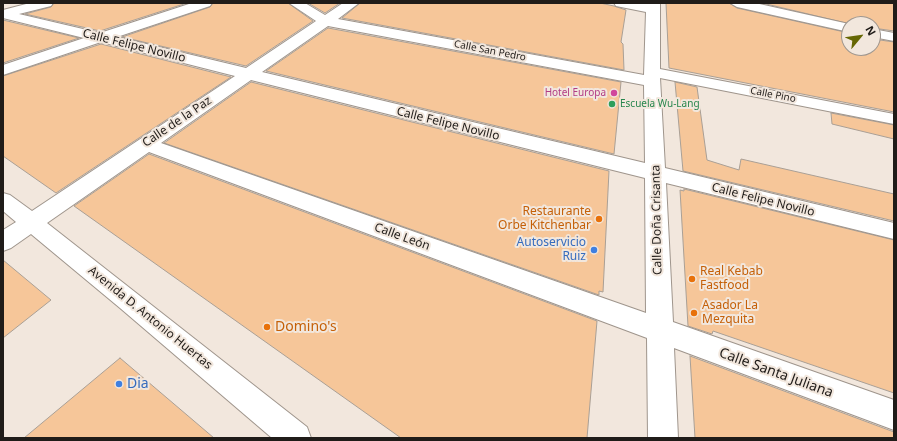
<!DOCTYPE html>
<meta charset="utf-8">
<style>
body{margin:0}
#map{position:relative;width:897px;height:441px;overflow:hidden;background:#f2e7dd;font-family:"Noto Sans",sans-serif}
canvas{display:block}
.frame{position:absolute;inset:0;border:4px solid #201c19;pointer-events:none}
.north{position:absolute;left:841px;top:16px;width:40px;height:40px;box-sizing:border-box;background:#f2e7dd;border:1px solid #9e968f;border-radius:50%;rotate:61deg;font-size:11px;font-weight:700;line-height:16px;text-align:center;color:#201c19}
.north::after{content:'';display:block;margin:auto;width:14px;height:18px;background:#666703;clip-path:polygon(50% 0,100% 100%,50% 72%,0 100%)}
</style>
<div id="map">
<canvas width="897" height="441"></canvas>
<div class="frame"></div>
<div class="north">N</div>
</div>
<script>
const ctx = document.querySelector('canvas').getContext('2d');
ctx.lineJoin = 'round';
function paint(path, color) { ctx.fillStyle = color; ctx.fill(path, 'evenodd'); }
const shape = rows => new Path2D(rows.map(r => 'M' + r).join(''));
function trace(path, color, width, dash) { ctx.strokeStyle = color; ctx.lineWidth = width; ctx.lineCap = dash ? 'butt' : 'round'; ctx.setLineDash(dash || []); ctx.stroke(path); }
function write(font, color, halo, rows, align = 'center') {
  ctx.font = font + ' "Noto Sans",sans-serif'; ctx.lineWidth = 4; ctx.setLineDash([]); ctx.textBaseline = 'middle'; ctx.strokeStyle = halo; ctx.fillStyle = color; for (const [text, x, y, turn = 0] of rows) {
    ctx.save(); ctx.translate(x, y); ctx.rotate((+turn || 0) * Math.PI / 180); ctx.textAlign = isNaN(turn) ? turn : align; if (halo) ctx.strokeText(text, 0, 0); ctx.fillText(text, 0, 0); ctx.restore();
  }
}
const building = shape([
 [54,3,187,3,100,31,25,14,51,7,54,3],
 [213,3,288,3,313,21,246,66,122,37,210,7,213,3],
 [308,3,340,3,325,13,308,3],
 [360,3,600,3,614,6,626,10,621,42,623,44,624,70,342,18,360,3],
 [666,3,729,3,737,8,849,33,849,48,873,48,873,39,894,42,894,112,669,68,666,3],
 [762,3,894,3,894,31,873,28,873,24,850,24,762,3],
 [3,20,79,38,3,63,3,20],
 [328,28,621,82,614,154,266,71,328,28],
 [101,44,231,77,56,193,3,156,3,76,101,44],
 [251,82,609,171,603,292,599,291,599,295,164,143,251,82],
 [675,82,697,87,707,160,739,170,741,159,894,194,894,221,683,171,675,82],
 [831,113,894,125,894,139,832,124,831,113],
 [149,154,597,321,587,438,401,438,74,206,149,154],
 [684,189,894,240,894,393,713,331,712,334,688,326,680,190,684,191,684,189],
 [3,260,51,300,3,338,3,260],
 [690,356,894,432,894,438,695,438,690,356],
 [120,358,214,438,24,438,120,358]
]);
const minor = shape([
 [30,3,53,3,51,6,19,14,100,33,192,3,212,3,210,6,117,37,246,68,316,21,289,3,305,3,325,15,343,3,359,3,338,19,644,75,646,12,616,6,614,3,660,3,660,69,894,114,894,124,660,78,665,168,894,223,894,239,666,183,673,322,894,400,894,430,674,348,678,438,648,438,647,338,149,152,47,223,307,427,311,438,272,438,120,308,31,234,11,248,3,251,3,230,16,222,3,211,3,193,10,195,32,211,235,76,101,42,3,75,3,65,84,38,3,18,3,10,30,3],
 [328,26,644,85,645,163,262,72,328,26],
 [251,80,645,178,646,313,161,143,251,80],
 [730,3,755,3,849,24,849,32,737,7,730,3],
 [873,29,894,33,894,41,873,37,873,29]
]);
const markers = [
 [614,93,4,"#d1479c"],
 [612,104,4,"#2e9e5b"],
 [599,219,4,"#e8710a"],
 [594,250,4,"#3f7fe0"],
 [692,279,4,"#e8710a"],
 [694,313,4,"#e8710a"],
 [267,327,4,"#e8710a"],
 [119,384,4,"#3f7fe0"]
];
const farStreetnames = [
 ["Calle San Pedro",490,51,11],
 ["Calle Pino",773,95,11]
];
const farHotelnames = [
 ["Hotel Europa",606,93]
];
const farLeisurenames = [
 ["Escuela Wu-Lang",620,104]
];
const streetNames = [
 ["Calle Felipe Novillo",134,46,14],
 ["Calle de la Paz",177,122,-34],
 ["Calle Felipe Novillo",448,124,14],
 ["Calle Felipe Novillo",763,200,14],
 ["Calle Doña Crisanta",657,220,-91],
 ["Calle León",402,237,20],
 ["Avenida D. Antonio Huertas",150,318,39]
];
const foodNames = [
 ["Restaurante",591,212,"right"],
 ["Orbe Kitchenbar",591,226,"right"],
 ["Real Kebab",700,272],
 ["Fastfood",700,286],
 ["Asador La",702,306],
 ["Mezquita",702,320]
];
const shopNames = [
 ["Autoservicio",586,243],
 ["Ruiz",586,257]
];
const nearFoodnames = [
 ["Domino's",275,327]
];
const nearStreetnames = [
 ["Calle Santa Juliana",776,373,20]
];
const nearShopnames = [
 ["Dia",127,384]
];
paint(building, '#f6c699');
trace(building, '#a99f95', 1);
trace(minor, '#9f958c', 2);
paint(minor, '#fff');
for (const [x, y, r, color] of markers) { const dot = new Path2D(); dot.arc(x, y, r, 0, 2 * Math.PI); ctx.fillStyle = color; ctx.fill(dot); trace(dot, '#f2e7dd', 1.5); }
write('10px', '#201c19', '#f2e7dd', farStreetnames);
write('10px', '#b23c85', '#f2e7dd', farHotelnames, 'right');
write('10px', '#27864d', '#f2e7dd', farLeisurenames, 'left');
write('12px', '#201c19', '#f2e7dd', streetNames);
write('12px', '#c56008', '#f2e7dd', foodNames, 'left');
write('12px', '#366cbe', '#f2e7dd', shopNames, 'right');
write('14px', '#c56008', '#f2e7dd', nearFoodnames, 'left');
write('14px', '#201c19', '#f2e7dd', nearStreetnames);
write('14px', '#366cbe', '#f2e7dd', nearShopnames, 'left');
</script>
